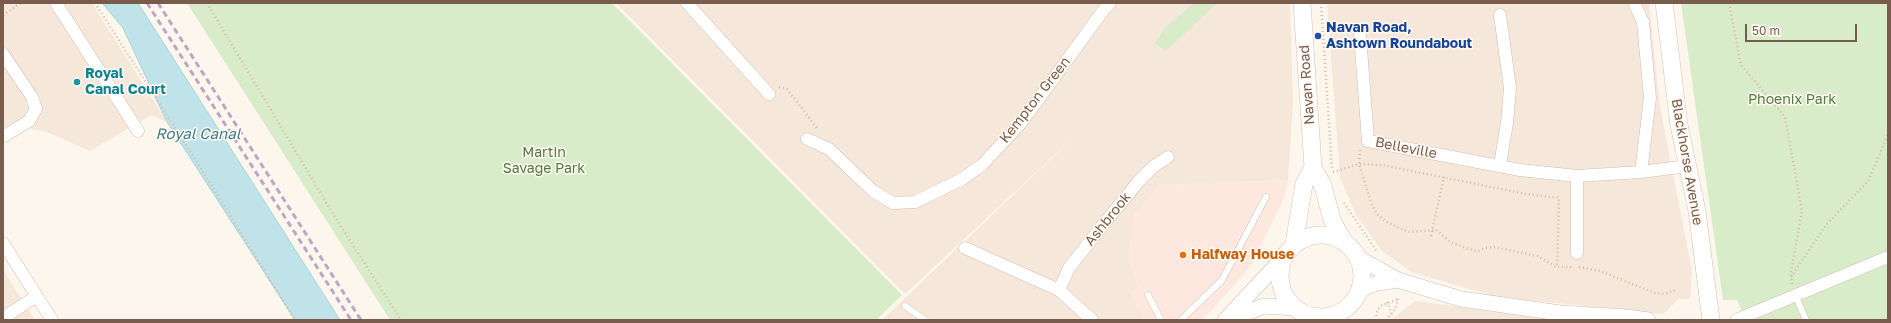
<!DOCTYPE html>
<style>
body{margin:0}
#map{position:relative;width:1891px;height:323px;overflow:hidden;background:#fdf6ec;font-family:"Golos Text",sans-serif}
canvas{display:block}
.frame{position:absolute;inset:0;border:4px solid #7a5c4d;pointer-events:none}
.scale{position:absolute;left:1745px;top:24px;width:112px;height:18px;box-sizing:border-box;border:2px solid #7a5c4d;border-top:0;padding-left:5px;font-size:12px;line-height:14px;white-space:nowrap;color:#7a5c4d;-webkit-text-stroke:3px #fffaf3;paint-order:stroke}
</style>
<div id="map">
<canvas width="1891" height="323"></canvas>
<div class="frame"></div>
<div class="scale">50 m</div>
</div>
<script>
const ctx = document.querySelector('canvas').getContext('2d');
ctx.lineJoin = 'round';
function paint(path, color) { ctx.fillStyle = color; ctx.fill(path, 'evenodd'); }
const shape = rows => new Path2D(rows.map(r => 'M' + r).join(''));
function trace(path, color, width, dash) { ctx.strokeStyle = color; ctx.lineWidth = width; ctx.lineCap = dash ? 'butt' : 'round'; ctx.setLineDash(dash || []); ctx.stroke(path); }
function write(font, color, halo, rows, align = 'center') {
  ctx.font = font + ' "Golos Text",sans-serif'; ctx.lineWidth = 3; ctx.setLineDash([]); ctx.textBaseline = 'middle'; ctx.strokeStyle = halo; ctx.fillStyle = color; for (const [text, x, y, turn = 0] of rows) {
    ctx.save(); ctx.translate(x, y); ctx.rotate((+turn || 0) * Math.PI / 180); ctx.textAlign = isNaN(turn) ? turn : align; if (halo) ctx.strokeText(text, 0, 0); ctx.fillText(text, 0, 0); ctx.restore();
  }
}
const residential = shape([
 [3,3,92,3,167,122,151,115,90,151,49,133,12,124,3,129],
 [616,3,1290,3,1293,103,1288,180,1160,185,1134,215,1129,258,1139,289,1131,293,1144,320,882,320,1076,135,905,294],
 [1327,3,1649,3,1660,107,1692,271,1690,299,1678,299,1664,314,1497,297,1411,272,1381,250,1356,215,1340,178],
 [3,270,35,320,3,320],
 [1415,301,1560,320,1391,320]
]);
const commercial = shape([
 [1288,180,1284,199,1259,250,1249,268,1213,309,1202,320,1144,320,1131,293,1139,289,1129,258,1134,215,1160,185]
]);
const green = shape([
 [187,3,612,3,902,295,876,320,390,320],
 [1194,3,1217,3,1166,51,1155,44,1164,29],
 [1681,3,1888,3,1888,320,1745,320,1737,300,1723,300]
]);
const water = shape([
 [102,3,138,3,340,320,295,320,167,122,123,28,102,3]
]);
const path = shape([
 [95,3,190,151,295,320],
 [207,3,333,214,401,320],
 [1321,3,1332,168],
 [1729,3,1741,65,1785,117,1802,211,1791,273,1792,284],
 [3,15,21,3],
 [779,87,787,89,817,128],
 [1360,150,1359,164,1371,203,1377,214,1385,221,1408,232,1436,230,1452,243,1472,250,1478,251,1485,248,1494,247,1537,256,1557,267,1574,267],
 [1333,172,1359,164,1382,165,1526,194,1559,198,1557,267],
 [1344,203,1376,250],
 [1431,236,1444,177],
 [1579,267,1600,271,1655,293,1664,294,1675,290],
 [1791,277,1826,225,1868,181,1888,135],
 [1387,302,1392,314],
 [1377,320,1376,314,1380,306,1399,299],
 [1386,320,1395,309,1399,296]
]);
const service = shape([
 [1148,295,1161,320],
 [1795,295,1806,320],
 [905,306,925,320],
 [1181,320,1222,280,1266,197]
]);
const minor = shape([
 [56,3,138,131],
 [687,3,769,94],
 [1635,5,1643,22,1650,98,1641,172],
 [1360,35,1368,141,1520,170,1577,176,1641,172,1688,166],
 [3,54,32,97,36,109,29,121,3,137],
 [807,139,829,149,873,191,893,203,915,202,962,179,982,165,1021,123,1105,8,1110,3],
 [1500,165,1507,123,1510,88,1500,15],
 [3,243,52,320],
 [965,248,1059,290,1092,320],
 [1577,253,1577,176],
 [1059,290,1069,268,1102,226,1139,181,1154,166,1168,157],
 [3,318,37,296],
 [1736,320,1888,257]
]);
const tertiary = shape([
 [1357,257,1398,280,1461,299,1560,313,1626,317,1648,320],
 [1360,289,1378,283,1398,280],
 [1231,315,1246,313,1264,306,1295,308],
 [1225,320,1283,258]
]);
const secondary = shape([
 [1302,3,1313,167,1323,186,1332,220,1344,242],
 [1664,3,1679,125,1697,211,1711,320],
 '1280 276a41 41 0 1 1 82 0a41 41 0 1 1-82 0Z',
 [1294,244,1304,184,1313,167]
]);
const rail = shape([
 [147,3,351,320],
 [158,3,361,320]
]);
const markers = [
 [1318,36,4,"#1a4fb4"],
 [77,82,4,"#0f9aa8"],
 [1183,255,4,"#e8710a"]
];
const transitNames = [
 ["Navan Road,",1326,28],
 ["Ashtown Roundabout",1326,44]
];
const cultureNames = [
 ["Royal",85,74],
 ["Canal Court",85,90]
];
const streetNames = [
 ["Navan Road",1307,85,-94],
 ["Kempton Green",1035,100,-52],
 ["Belleville",1406,148,11],
 ["Blackhorse Avenue",1687,162,80],
 ["Ashbrook",1108,219,-51]
];
const parkNames = [
 ["Phoenix Park",1792,100],
 ["Martin",544,153],
 ["Savage Park",544,169]
];
const foodNames = [
 ["Halfway House",1191,255]
];
const waterNames = [
 ["Royal Canal",198,134]
];
paint(residential, '#f5e8da');
paint(commercial, '#fde8e0');
paint(green, '#d8ecc9');
paint(water, '#bfe3e8');
trace(water, '#a5d3da', 1);
trace(service, '#d1beb0', 7);
trace(minor, '#d1beb0', 13);
trace(tertiary, '#d1beb0', 16);
trace(secondary, '#d6c0b0', 18);
trace(path, '#d9b8a5', 2.5, [1, 3]);
trace(service, '#fff', 6);
trace(minor, '#fff', 12);
trace(tertiary, '#fff', 15);
trace(secondary, '#fff', 17);
trace(rail, '#b9a8c9', 3, [6, 4]);
for (const [x, y, r, color] of markers) { const dot = new Path2D(); dot.arc(x, y, r, 0, 2 * Math.PI); ctx.fillStyle = color; ctx.fill(dot); trace(dot, '#fffaf3', 1.5); }
write('bold 14px', '#164399', '#fffaf3', transitNames, 'left');
write('bold 14px', '#0d838f', '#fffaf3', cultureNames, 'left');
write('14px', '#7a5c4d', '#fffaf3', streetNames);
write('14px', '#537a41', '#fffaf3', parkNames);
write('bold 14px', '#c56008', '#fffaf3', foodNames, 'left');
write('italic 15px', '#437c86', '#fffaf3', waterNames);
</script>
